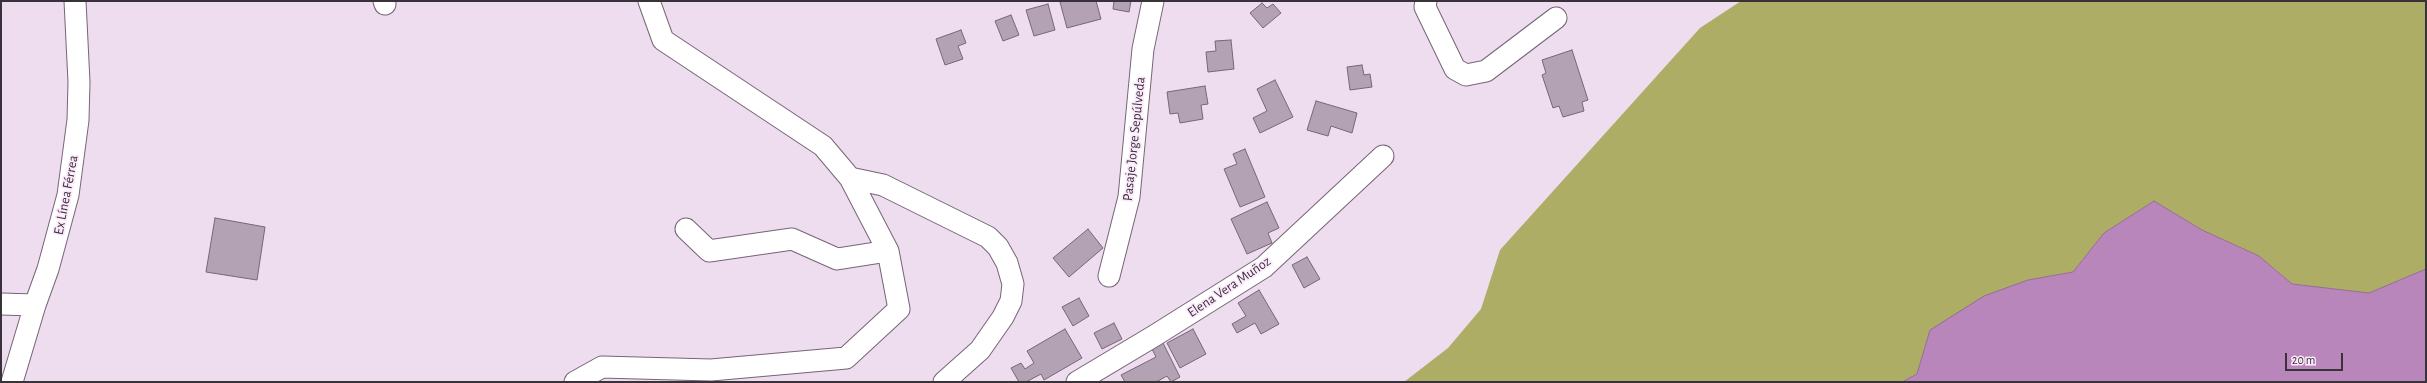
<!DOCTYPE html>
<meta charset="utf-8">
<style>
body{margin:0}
#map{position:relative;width:2427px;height:383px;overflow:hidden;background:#eedcef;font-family:"Alegreya Sans",sans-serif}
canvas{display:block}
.frame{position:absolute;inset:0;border:2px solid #39323a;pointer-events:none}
.scale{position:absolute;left:2285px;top:353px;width:58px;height:18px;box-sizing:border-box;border:2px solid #39323a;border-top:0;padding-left:5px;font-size:12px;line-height:14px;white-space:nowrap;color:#39323a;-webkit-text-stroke:3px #fce9fc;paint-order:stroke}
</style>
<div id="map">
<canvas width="2427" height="383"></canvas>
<div class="frame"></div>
<div class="scale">20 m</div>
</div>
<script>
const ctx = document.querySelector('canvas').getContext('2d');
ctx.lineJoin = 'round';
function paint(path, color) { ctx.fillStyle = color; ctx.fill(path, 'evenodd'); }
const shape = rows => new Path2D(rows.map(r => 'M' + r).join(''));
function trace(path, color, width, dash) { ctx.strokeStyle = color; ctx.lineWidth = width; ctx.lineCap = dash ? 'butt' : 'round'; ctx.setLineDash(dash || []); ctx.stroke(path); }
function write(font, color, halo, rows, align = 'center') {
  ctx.font = font + ' "Alegreya Sans",sans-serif'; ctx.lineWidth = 3.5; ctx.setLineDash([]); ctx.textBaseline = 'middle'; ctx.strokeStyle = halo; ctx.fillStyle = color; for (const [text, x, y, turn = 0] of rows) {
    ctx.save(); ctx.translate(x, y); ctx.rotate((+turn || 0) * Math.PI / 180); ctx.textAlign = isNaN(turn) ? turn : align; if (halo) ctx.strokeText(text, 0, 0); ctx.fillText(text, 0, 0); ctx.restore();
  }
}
const forest = shape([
 [1741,1,2426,1,2426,269,2369,293,2292,284,2259,256,2202,230,2154,201,2104,233,2073,272,2028,280,1930,330,1917,374,1902,382,1404,382,1448,348,1481,309,1500,250,1700,28]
]);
const water = shape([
 [2154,201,2202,230,2259,256,2292,284,2369,293,2426,269,2426,382,1902,382,1917,374,1930,330,1984,296,2028,280,2073,272,2104,233,2154,201]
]);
const building = shape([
 [1064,1,1096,1,1101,19,1067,28,1060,2,1064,1],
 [1114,1,1131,1,1129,12,1113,9,1114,1],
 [1262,3,1267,8,1273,4,1281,13,1263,28,1250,13,1262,3],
 [1048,4,1055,30,1034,36,1026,10,1048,4],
 [1011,15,1019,35,1003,41,995,21,1011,15],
 [961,30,966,43,958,46,963,59,945,65,936,39,961,30],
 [1231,40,1234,69,1208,72,1206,52,1216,51,1215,41,1231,40],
 [1572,50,1588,100,1582,102,1584,111,1563,117,1559,106,1553,108,1542,75,1546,73,1542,60,1572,50],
 [1362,65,1364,75,1370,74,1372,87,1350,90,1347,67,1362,65],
 [1275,80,1293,117,1260,133,1253,118,1267,111,1257,89,1275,80],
 [1205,86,1208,104,1201,105,1203,119,1180,123,1178,113,1170,114,1167,92,1205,86],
 [1316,101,1357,113,1352,133,1331,126,1328,136,1307,130,1316,101],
 [1245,149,1265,197,1240,207,1224,169,1237,164,1233,154,1245,149],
 [1267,202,1279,228,1268,233,1272,243,1247,254,1231,219,1267,202],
 [215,218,265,227,257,280,206,272,215,218],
 [1088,229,1103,248,1069,277,1053,258,1088,229],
 [1307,257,1320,279,1304,288,1292,265,1307,257],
 [1259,290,1279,324,1261,334,1255,323,1237,333,1232,324,1246,316,1238,303,1259,290],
 [1079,298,1089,316,1073,326,1062,307,1079,298],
 [1114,323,1122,339,1102,349,1094,333,1114,323],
 [1065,329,1082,358,1044,380,1041,374,1026,382,1019,382,1011,368,1021,363,1025,369,1034,363,1027,351,1065,329],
 [1193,329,1206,354,1180,368,1167,343,1193,329],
 [1162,341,1180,377,1171,382,1167,376,1156,382,1125,382,1121,375,1156,357,1151,347,1162,341]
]);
const minor = shape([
 [384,1,385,4],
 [649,1,663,40,823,146,850,178,883,185,988,237,998,247,1007,263,1013,284,1011,301,1003,317,980,350,944,382],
 [1426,1,1425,7,1455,69,1466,75,1486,71,1556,18],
 [686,229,709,251,792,239,837,259,888,251],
 [1109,276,1129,197,1143,49,1153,1],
 [1,304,35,305],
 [12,382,35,305,48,269,68,195,78,120,79,82,75,1],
 [575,382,602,367,711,370,846,358,899,309,888,251,850,178],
 [1077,382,1154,336,1264,267,1383,156]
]);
const streetNames = [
 ["Pasaje Jorge Sepúlveda",1134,139,-84],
 ["Ex Línea Férrea",66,195,-79],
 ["Elena Vera Muñoz",1229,287,-34]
];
paint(forest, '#aead66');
paint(water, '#b886ba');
trace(water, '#926d94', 1);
paint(building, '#b3a2b4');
trace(building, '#766676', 1);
trace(minor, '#756575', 23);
trace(minor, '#fff', 21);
write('14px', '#39323a', '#fce9fc', streetNames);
</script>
